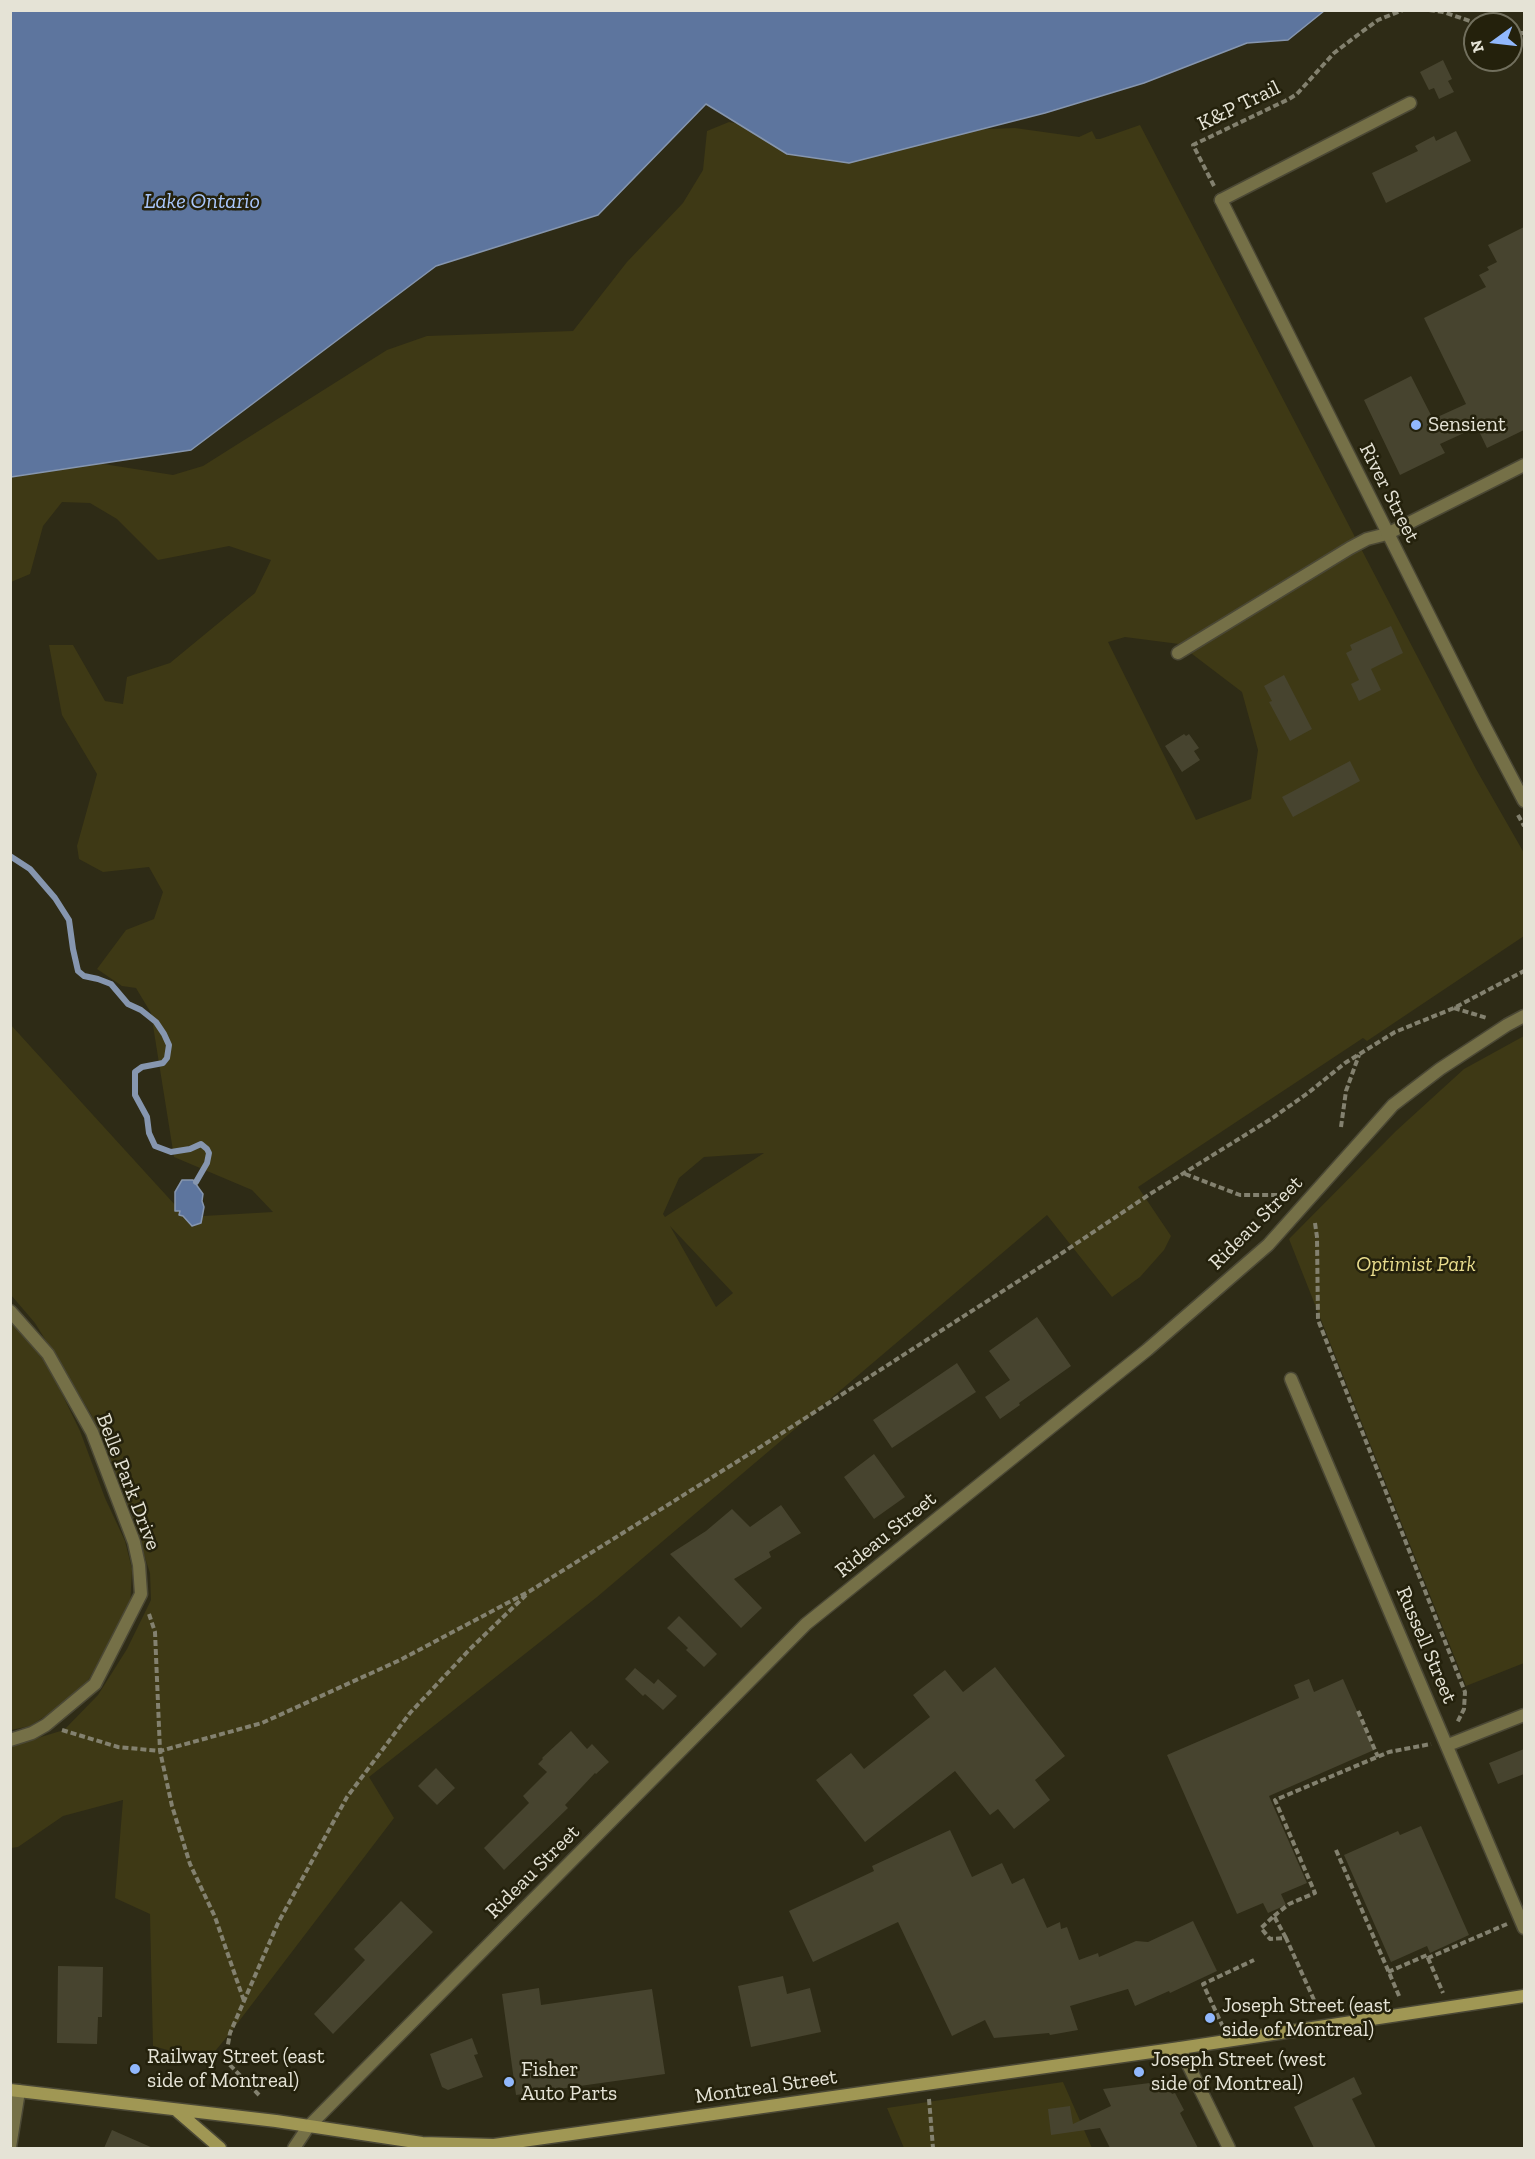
<!DOCTYPE html>
<style>
body{margin:0}
#map{position:relative;width:1535px;height:2159px;overflow:hidden;background:#2e2b16;font-family:"Zilla Slab",serif}
canvas{display:block}
.frame{position:absolute;inset:0;border:12px solid #e5e3d6;pointer-events:none}
.north{position:absolute;left:1463px;top:12px;width:60px;height:60px;box-sizing:border-box;background:#24210c;border:2px solid #716f5d;border-radius:50%;rotate:255deg;font-size:16px;font-weight:700;line-height:24px;text-align:center;color:#e5e3d6}
.north::after{content:'';display:block;margin:auto;width:21px;height:27px;background:#91b8fd;clip-path:polygon(50% 0,100% 100%,50% 72%,0 100%)}
</style>
<div id="map">
<canvas width="1535" height="2159"></canvas>
<div class="frame"></div>
<div class="north">N</div>
</div>
<script>
const ctx = document.querySelector('canvas').getContext('2d');
ctx.lineJoin = 'round';
function paint(path, color) { ctx.fillStyle = color; ctx.fill(path, 'evenodd'); }
const shape = rows => new Path2D(rows.map(r => 'M' + r).join(''));
function trace(path, color, width, dash) { ctx.strokeStyle = color; ctx.lineWidth = width; ctx.lineCap = dash ? 'butt' : 'round'; ctx.setLineDash(dash || []); ctx.stroke(path); }
function write(font, color, halo, rows, align = 'center') {
  ctx.font = font + ' "Zilla Slab",serif'; ctx.lineWidth = 5; ctx.setLineDash([]); ctx.textBaseline = 'middle'; ctx.strokeStyle = halo; ctx.fillStyle = color; for (const [text, x, y, turn = 0] of rows) {
    ctx.save(); ctx.translate(x, y); ctx.rotate((+turn || 0) * Math.PI / 180); ctx.textAlign = isNaN(turn) ? turn : align; if (halo) ctx.strokeText(text, 0, 0); ctx.fillText(text, 0, 0); ctx.restore();
  }
}
const green = shape([
 [729,122,865,148,938,131,1015,128,1079,137,1092,131,1096,139,1100,139,1140,125,1476,769,1524,853,1524,936,1367,1041,1363,1038,1138,1187,1171,1236,1164,1250,1140,1277,1112,1297,1047,1215,597,1597,369,1777,394,1818,230,2033,207,2061,153,2046,150,1914,115,1898,123,1800,63,1816,18,1847,11,1848,11,1746,64,1730,98,1695,127,1649,151,1600,150,1573,138,1536,91,1414,35,1323,11,1295,10,1024,186,1217,273,1212,252,1190,174,1157,151,1013,136,988,122,986,97,969,126,930,154,919,163,892,149,867,103,872,79,859,77,846,97,774,62,715,49,645,73,645,105,701,123,704,127,677,170,663,255,593,271,560,229,546,158,560,117,519,90,503,62,502,43,526,30,574,11,582,11,477,97,463,173,475,203,466,387,350,427,336,573,331,627,262,683,203,703,170,707,131],
 [1125,637,1179,644,1242,692,1258,750,1251,799,1196,820,1108,642],
 [764,1153,665,1217,663,1214,679,1178,704,1157],
 [670,1226,733,1293,716,1307],
 [1524,1036,1524,1663,1466,1686,1289,1239,1396,1131,1464,1069],
 [10,1319,48,1365,80,1431,105,1498,125,1541,132,1569,130,1607,86,1684,59,1707,30,1726,11,1730],
 [1063,2082,1092,2148,904,2148,887,2108]
]);
const water = shape([
 [10,11,11,10,1324,11,1288,40,1247,43,1144,83,1045,113,849,163,787,154,706,104,598,215,436,266,191,450,11,477,10,11],
 [182,1180,193,1180,203,1194,202,1201,204,1207,201,1223,192,1226,183,1216,179,1215,180,1211,175,1211,175,1192,182,1180]
]);
const stream = shape([
 [10,856,30,869,55,898,69,920,73,949,78,971,84,976,98,979,111,984,128,1004,141,1010,156,1022,164,1034,169,1045,167,1058,163,1063,142,1067,135,1072,135,1095,147,1117,149,1133,155,1146,171,1152,190,1149,201,1144,207,1149,209,1153,207,1163,196,1182]
]);
const building = shape([
 [1443,60,1452,79,1448,81,1454,92,1439,99,1434,88,1429,90,1420,72],
 [1456,131,1471,161,1386,203,1372,173,1418,151,1415,146,1434,136,1436,141],
 [1524,227,1524,430,1487,448,1477,427,1440,444,1445,453,1400,475,1364,400,1411,376,1433,419,1466,404,1424,318,1486,287,1479,275,1489,270,1487,267,1497,262,1488,245],
 [1391,626,1403,653,1371,669,1381,690,1359,701,1351,684,1359,680,1346,653,1352,650,1350,645],
 [1284,675,1312,729,1290,741,1269,702,1272,701,1264,686],
 [1184,734,1186,736,1189,734,1199,748,1194,751,1200,760,1182,772,1165,746],
 [1350,761,1360,781,1293,817,1282,797],
 [1037,1317,1071,1366,1019,1403,1020,1405,1000,1419,985,1397,1010,1380,989,1351],
 [957,1363,976,1392,892,1448,873,1420],
 [874,1454,905,1497,874,1519,844,1477],
 [781,1505,801,1533,769,1552,771,1557,734,1579,762,1608,741,1628,670,1554,706,1531,732,1509,750,1527],
 [679,1616,717,1654,704,1667,686,1650,688,1648,667,1628],
 [995,1667,1065,1756,1035,1780,1050,1800,1014,1829,998,1809,990,1815,955,1771,865,1842,816,1780,851,1753,864,1769,930,1717,913,1695,945,1670,963,1692],
 [635,1668,654,1684,658,1679,677,1696,663,1710,645,1694,643,1696,625,1679],
 [1309,1679,1314,1692,1343,1679,1374,1750,1269,1796,1307,1883,1281,1894,1286,1905,1268,1913,1263,1903,1237,1914,1167,1755,1299,1698,1294,1685],
 [571,1731,587,1749,592,1744,609,1762,596,1774,595,1773,565,1805,568,1808,504,1870,484,1848,529,1803,523,1796,547,1772,538,1764,543,1759,542,1758],
 [1524,1749,1524,1774,1498,1784,1489,1763],
 [436,1768,455,1788,437,1805,418,1786],
 [1421,1826,1469,1935,1430,1953,1427,1946,1391,1962,1344,1855,1398,1831,1400,1835],
 [950,1830,972,1877,1002,1863,1012,1884,1024,1878,1047,1928,1060,1922,1061,1929,1067,1927,1079,1960,1098,1953,1099,1957,1136,1941,1148,1942,1193,1921,1217,1971,1170,1993,1169,1991,1135,2006,1128,1989,1070,2006,1078,2030,1050,2035,1049,2033,994,2038,985,2020,952,2036,898,1922,813,1962,789,1911,874,1871,872,1866],
 [401,1901,433,1932,333,2034,314,2014,365,1960,354,1949],
 [58,1966,103,1967,102,2017,98,2017,97,2044,57,2043],
 [783,1976,787,1994,810,1988,821,2032,751,2047,738,1986],
 [539,1988,541,2005,652,1989,665,2074,516,2095,502,1994],
 [472,2038,478,2054,474,2055,483,2077,448,2090,442,2087,430,2054],
 [1354,2077,1362,2094,1352,2099,1376,2148,1314,2148,1294,2107],
 [1165,2081,1172,2094,1175,2093,1184,2110,1180,2113,1198,2148,1110,2148,1100,2128,1051,2135,1048,2109,1070,2106,1073,2124,1111,2106,1103,2089],
 [112,2130,153,2148,104,2148]
]);
const path = shape([
 [1429,10,1443,12,1479,24],
 [1511,33,1524,33],
 [1214,186,1193,145,1289,99,1297,94,1334,53,1359,34,1378,20,1403,10],
 [1518,815,1524,826],
 [1454,1008,1487,1018],
 [1341,1127,1346,1091,1359,1055],
 [1185,1174,1240,1195,1285,1195],
 [1315,1223,1317,1237,1318,1320,1465,1692,1464,1709,1457,1723],
 [149,1614,155,1632,160,1751,172,1806,190,1864,215,1917,244,2001],
 [1358,1711,1378,1757],
 [62,1730,118,1747,160,1751,262,1723,400,1660,530,1591,754,1451,1062,1253,1150,1194,1271,1119,1308,1093,1345,1063,1395,1032,1454,1008,1524,971],
 [1336,1850,1400,1998],
 [1274,1916,1289,1904,1315,1893,1275,1800,1389,1752,1431,1744],
 [1286,1938,1274,1916,1261,1928,1270,1939,1286,1938,1319,2011],
 [1428,1958,1443,1993],
 [1388,1972,1427,1955,1428,1958,1507,1924],
 [1223,2027,1203,1984,1254,1960],
 [259,2095,229,2064,227,2050,230,2033,278,1923,347,1797,410,1713,470,1649,526,1595],
 [929,2099,933,2148]
]);
const service = shape([
 [1221,200,1410,103],
 [1178,653,1350,548,1367,539,1387,534],
 [10,1311,48,1354,92,1432,134,1542,139,1565,141,1594,95,1684,46,1725,32,1733,10,1740],
 [10,2147,19,2091]
]);
const minor = shape([
 [1221,200,1484,725,1524,801],
 [1387,534,1524,465],
 [1291,1379,1524,1928],
 [1448,1745,1524,1715],
 [1180,2048,1229,2148]
]);
const tertiary = shape([
 [294,2148,308,2127,806,1624,1147,1350,1268,1245,1393,1105,1440,1069,1507,1025,1524,1016]
]);
const secondary = shape([
 [10,2090,276,2121,422,2143,494,2145,1180,2048,1524,1996],
 [176,2110,220,2148]
]);
const markers = [
 [1416,425,6,"#91b8fd"],
 [1210,2018,6,"#91b8fd"],
 [135,2069,6,"#91b8fd"],
 [1139,2072,6,"#91b8fd"],
 [509,2082,6,"#91b8fd"]
];
const streetNames = [
 ["K&P Trail",1239,106,-26],
 ["River Street",1389,493,63],
 ["Rideau Street",1256,1223,-45],
 ["Belle Park Drive",128,1482,69],
 ["Rideau Street",886,1535,-39],
 ["Russell Street",1426,1645,67],
 ["Rideau Street",533,1872,-45],
 ["Montreal Street",766,2087,-8]
];
const poiNames = [
 ["Sensient",1428,425],
 ["Joseph Street (east",1222,2006],
 ["side of Montreal)",1222,2030],
 ["Railway Street (east",147,2057],
 ["side of Montreal)",147,2081],
 ["Joseph Street (west",1151,2060],
 ["side of Montreal)",1151,2084],
 ["Fisher",521,2070],
 ["Auto Parts",521,2094]
];
const parkNames = [
 ["Optimist Park",1416,1265]
];
const waterNames = [
 ["Lake Ontario",202,202]
];
paint(green, '#3e3915');
paint(water, '#5d759e');
trace(water, '#8696af', 1.5);
trace(stream, '#8696af', 6);
paint(building, '#47442f');
trace(service, '#4b4835', 15);
trace(minor, '#4b4835', 15);
trace(tertiary, '#4b4835', 15);
trace(secondary, '#4b4835', 15);
trace(path, '#83816f', 4, [6, 3]);
trace(service, '#757047', 12);
trace(minor, '#757047', 12);
trace(tertiary, '#757047', 12);
trace(secondary, '#a09754', 12);
for (const [x, y, r, color] of markers) { const dot = new Path2D(); dot.arc(x, y, r, 0, 2 * Math.PI); ctx.fillStyle = color; ctx.fill(dot); trace(dot, '#24210c', 2); }
write('21px', '#e5e3d6', '#24210c', streetNames);
write('21px', '#e5e3d6', '#24210c', poiNames, 'left');
write('italic 21px', '#e9dd8e', '#24210c', parkNames);
write('italic 22px', '#aac7fb', '#24210c', waterNames);
</script>
